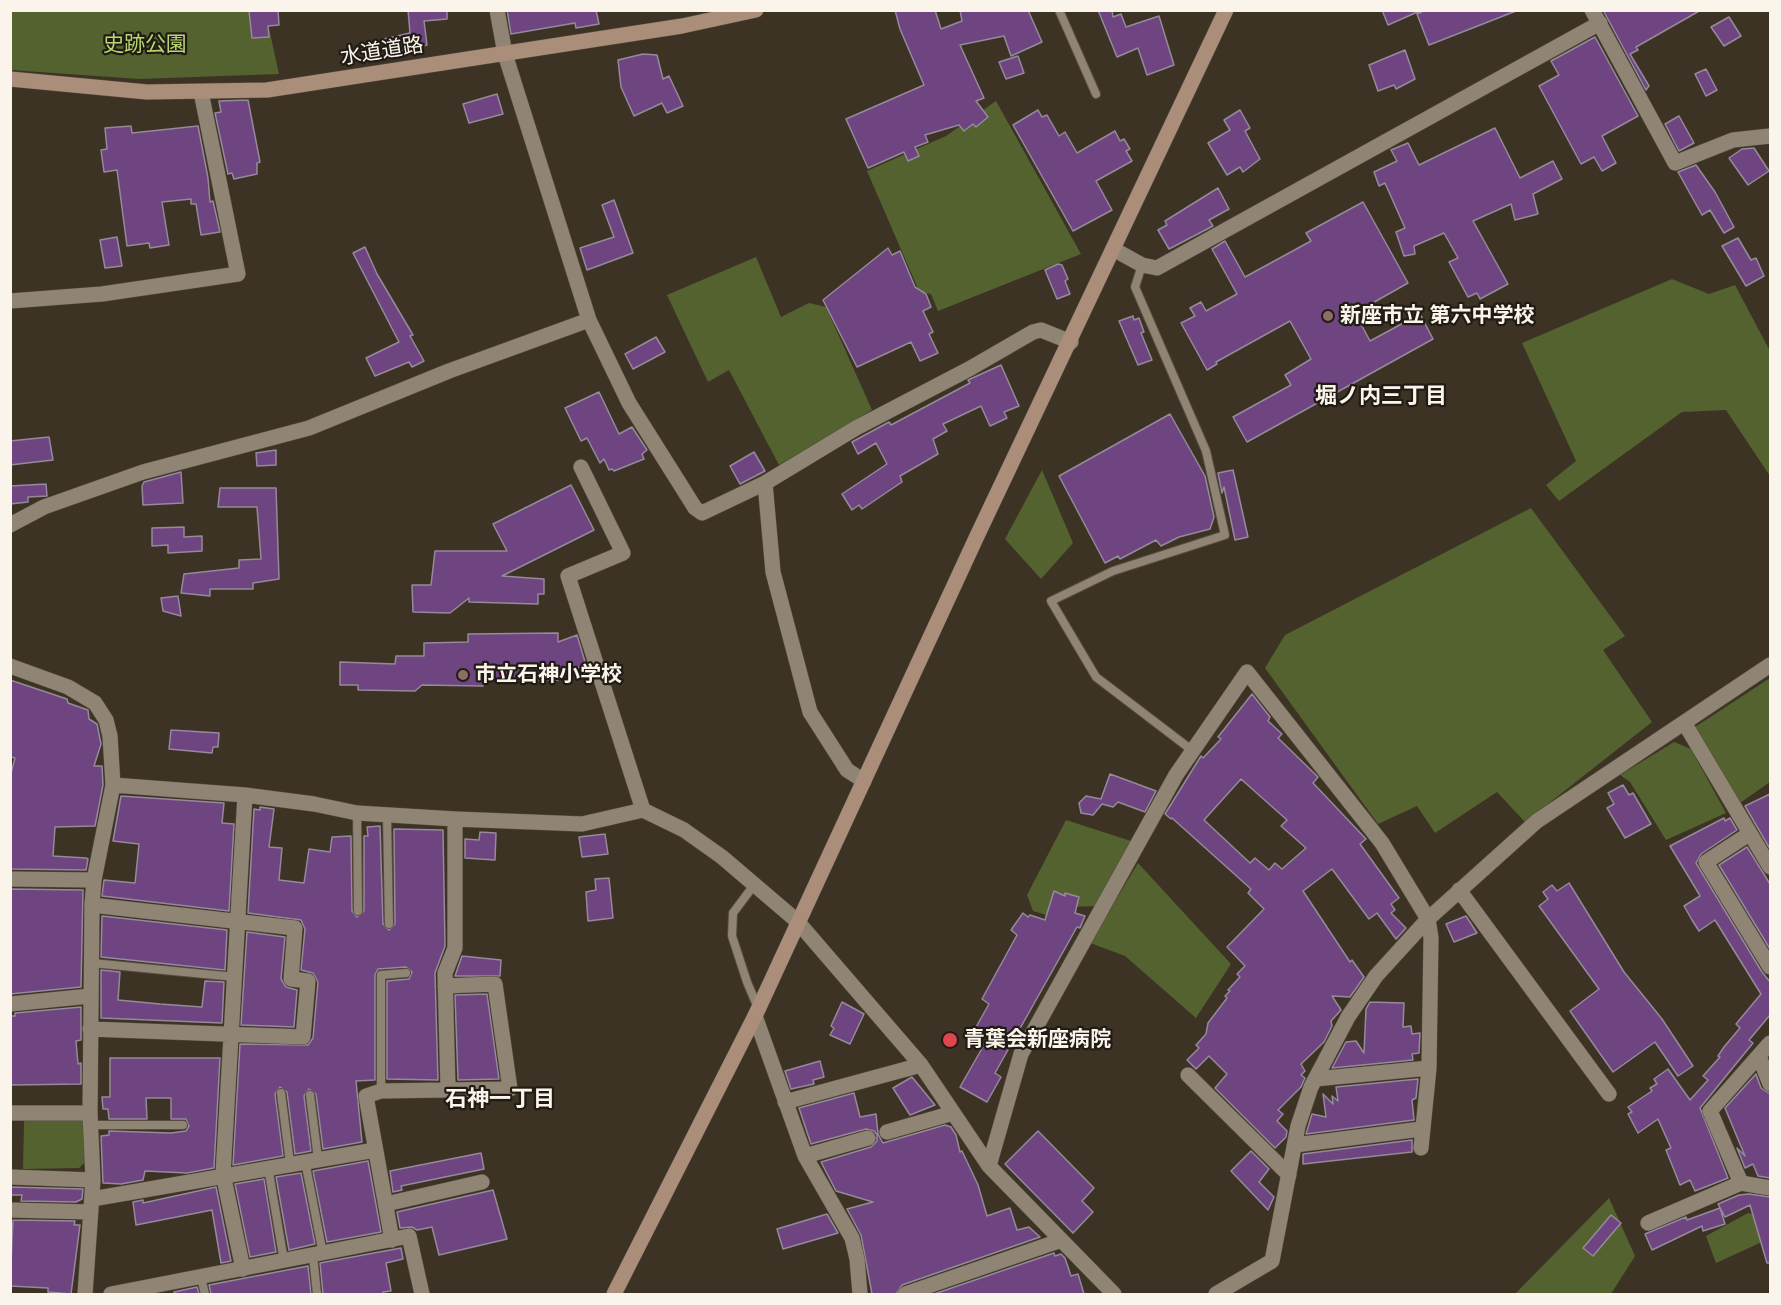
<!DOCTYPE html>
<meta charset="utf-8">
<style>
body{margin:0}
#map{position:relative;width:1781px;height:1305px;overflow:hidden;background:#3c3324;font-family:"Varela Round",sans-serif}
canvas{display:block}
.frame{position:absolute;inset:0;border:12px solid #faf4eb;pointer-events:none}
</style>
<div id="map">
<canvas width="1781" height="1305"></canvas>
<div class="frame"></div>
</div>
<script>
const ctx = document.querySelector('canvas').getContext('2d');
ctx.lineJoin = 'round';
function paint(path, color) { ctx.fillStyle = color; ctx.fill(path, 'evenodd'); }
const shape = rows => new Path2D(rows.map(r => 'M' + r).join(''));
function trace(path, color, width, dash) { ctx.strokeStyle = color; ctx.lineWidth = width; ctx.lineCap = dash ? 'butt' : 'round'; ctx.setLineDash(dash || []); ctx.stroke(path); }
function write(font, color, halo, rows, align = 'center') {
  ctx.font = font + ' "Varela Round","Noto Sans JP",sans-serif'; ctx.lineWidth = 4.5; ctx.setLineDash([]); ctx.textBaseline = 'middle'; ctx.strokeStyle = halo; ctx.fillStyle = color; for (const [text, x, y, turn = 0] of rows) {
    ctx.save(); ctx.translate(x, y); ctx.rotate((+turn || 0) * Math.PI / 180); ctx.textAlign = isNaN(turn) ? turn : align; if (halo) ctx.strokeText(text, 0, 0); ctx.fillText(text, 0, 0); ctx.restore();
  }
}
const green = shape([
 [265,10,279,74,139,79,11,70,11,11],
 [996,101,1081,254,938,311,931,294,919,291,867,171,946,136],
 [756,257,781,317,809,303,826,307,872,410,779,465,729,370,708,382,667,295],
 [1672,279,1709,294,1735,285,1770,351,1770,476,1726,410,1682,412,1559,501,1546,485,1576,461,1522,343],
 [1042,470,1073,543,1041,579,1005,539],
 [1531,508,1625,636,1603,650,1652,722,1525,822,1497,792,1435,833,1417,806,1378,824,1265,668,1285,635],
 [1770,678,1770,782,1740,803,1695,727],
 [1674,742,1691,749,1726,813,1666,840,1630,782,1620,775],
 [1066,820,1134,842,1099,906,1064,907,1050,916,1033,911,1027,895],
 [1138,863,1231,964,1196,1018,1125,956,1090,943],
 [88,1118,87,1160,79,1168,23,1169,24,1122,26,1120],
 [1609,1198,1635,1256,1611,1294,1515,1294],
 [1748,1213,1753,1214,1762,1242,1716,1263,1706,1236]
]);
const building = shape([
 [278,10,279,25,268,26,269,37,252,38,249,11,278,10],
 [408,10,447,10,447,19,424,21,427,45,386,54,384,39,410,33,408,10],
 [507,10,596,10,599,24,576,28,575,23,511,34,507,10],
 [895,10,935,10,941,29,962,21,960,10,1028,10,1042,42,1011,56,1004,36,960,45,984,98,976,101,988,117,976,127,973,124,964,131,959,125,925,135,928,142,915,147,919,156,908,161,904,152,868,168,846,119,924,85,900,29,895,10],
 [1098,10,1112,10,1113,17,1121,14,1126,27,1159,16,1174,65,1147,75,1138,48,1117,57,1098,10],
 [1382,10,1422,10,1388,25,1382,10],
 [1426,10,1515,10,1516,11,1429,45,1417,14,1426,10],
 [1603,10,1701,10,1636,47,1638,50,1630,54,1649,86,1646,90,1603,10],
 [1729,17,1741,36,1724,46,1711,27,1729,17],
 [1595,37,1638,116,1602,136,1616,163,1602,171,1594,157,1581,164,1539,86,1559,75,1551,61,1595,37],
 [1405,50,1415,79,1396,89,1394,85,1378,91,1369,65,1405,50],
 [643,54,657,55,663,79,669,76,683,106,667,113,662,103,634,116,621,87,618,60,643,54],
 [1018,56,1024,73,1006,79,999,62,1018,56],
 [1706,69,1717,90,1706,96,1695,74,1706,69],
 [497,94,503,114,469,123,463,104,497,94],
 [248,100,260,162,257,163,257,174,234,179,232,173,228,174,215,113,221,112,219,101,248,100],
 [1038,110,1042,117,1047,115,1059,136,1065,132,1077,153,1115,131,1120,141,1124,139,1130,149,1126,151,1132,161,1096,181,1112,210,1073,231,1013,125,1038,110],
 [1240,110,1250,128,1245,131,1260,159,1243,172,1240,167,1227,175,1208,143,1230,130,1224,120,1240,110],
 [1679,116,1694,143,1679,151,1665,124,1679,116],
 [131,126,132,133,198,126,208,178,210,202,213,201,220,232,201,235,196,204,191,204,191,199,162,202,169,245,150,248,149,243,127,246,117,170,104,172,101,150,107,149,105,128,131,126],
 [1495,128,1520,178,1553,161,1562,179,1533,194,1538,214,1515,220,1511,204,1473,221,1508,284,1480,299,1477,293,1468,297,1449,262,1458,258,1444,233,1414,246,1415,254,1404,256,1396,232,1405,228,1385,183,1379,186,1374,172,1397,161,1391,150,1408,143,1419,165,1495,128],
 [1754,148,1769,171,1748,185,1729,158,1742,149,1754,148],
 [1696,165,1715,192,1734,227,1724,233,1710,210,1702,215,1678,172,1696,165],
 [1218,188,1229,209,1209,220,1213,226,1169,249,1158,230,1167,225,1165,221,1218,188],
 [614,200,633,253,587,270,580,248,614,237,602,205,614,200],
 [1363,202,1408,283,1355,313,1370,341,1420,314,1433,339,1247,442,1233,417,1291,385,1285,375,1311,359,1290,321,1216,362,1217,364,1207,370,1181,323,1195,316,1190,308,1201,302,1206,311,1237,294,1212,249,1225,241,1245,277,1311,241,1306,233,1363,202],
 [117,237,122,266,105,268,100,240,117,237],
 [1738,238,1751,260,1756,258,1764,276,1746,286,1722,246,1738,238],
 [365,247,377,274,413,335,410,336,424,361,412,367,409,362,375,376,366,358,399,342,353,253,365,247],
 [888,248,892,255,900,251,915,287,926,294,931,307,923,311,933,332,929,334,938,353,920,361,911,342,857,367,823,300,888,248],
 [1058,264,1062,265,1068,279,1065,281,1070,294,1057,299,1045,270,1058,264],
 [1133,316,1134,320,1139,318,1144,332,1141,333,1152,360,1138,365,1119,321,1133,316],
 [656,337,665,352,633,369,625,354,656,337],
 [1001,365,1019,406,1004,412,1007,418,990,426,981,406,943,424,947,431,933,439,938,454,900,476,902,482,862,509,859,505,852,510,842,494,887,464,876,443,858,454,852,442,889,422,891,425,970,383,968,380,1001,365],
 [599,392,619,434,632,427,647,450,642,454,644,459,614,471,612,469,609,470,604,459,600,463,587,438,581,441,565,408,599,392],
 [1170,414,1205,476,1214,517,1210,529,1179,537,1161,546,1156,540,1120,559,1118,556,1105,563,1059,476,1170,414],
 [49,437,53,460,10,465,10,441,49,437],
 [276,450,276,465,257,466,256,453,276,450],
 [754,452,765,471,740,484,730,466,754,452],
 [1233,470,1248,537,1235,540,1224,487,1222,493,1218,473,1233,470],
 [181,472,183,503,143,505,142,486,144,482,181,472],
 [46,484,47,496,28,497,28,502,10,504,10,486,46,484],
 [571,485,594,530,502,576,544,579,544,594,538,594,538,604,469,602,469,598,450,613,413,612,412,585,431,585,435,551,507,551,493,524,571,485],
 [220,488,276,488,279,579,253,583,253,589,210,589,210,596,181,593,184,574,239,568,239,560,261,559,257,507,218,507,220,488],
 [184,527,184,537,202,536,202,551,168,553,168,545,152,546,152,528,184,527],
 [178,596,181,616,163,611,161,598,178,596],
 [558,633,558,642,577,635,586,665,568,671,558,671,558,680,484,679,483,686,422,685,415,691,358,690,358,685,340,685,340,662,395,664,396,656,424,656,424,643,468,642,468,634,558,633],
 [10,680,67,699,68,703,88,710,89,719,97,724,101,744,94,766,102,766,103,785,95,826,55,827,53,856,86,858,88,859,86,870,10,869,10,777,15,758,10,757,10,680],
 [1252,694,1270,717,1268,721,1282,734,1278,738,1318,777,1313,783,1366,839,1360,844,1399,898,1391,904,1395,910,1391,913,1406,928,1396,939,1377,913,1369,919,1332,869,1303,891,1350,962,1352,960,1364,977,1350,997,1332,996,1341,1010,1331,1021,1332,1026,1324,1042,1301,1064,1305,1071,1301,1075,1305,1078,1301,1087,1278,1110,1283,1114,1277,1121,1287,1131,1286,1137,1275,1148,1215,1088,1227,1074,1209,1056,1196,1069,1187,1060,1199,1048,1196,1045,1206,1034,1208,1023,1227,998,1225,996,1230,991,1228,990,1240,977,1237,974,1245,966,1227,947,1264,909,1248,893,1251,889,1172,818,1171,819,1165,814,1201,756,1203,758,1221,739,1218,737,1252,694],
 [1241,779,1287,820,1281,826,1306,848,1282,869,1275,863,1269,870,1255,858,1250,863,1204,820,1241,779],
 [171,730,219,733,218,747,213,747,212,753,169,749,171,730],
 [1110,774,1156,791,1145,812,1118,802,1113,807,1102,804,1093,815,1081,813,1079,803,1086,796,1101,799,1110,774],
 [1623,785,1629,795,1633,793,1651,824,1625,838,1607,808,1614,804,1608,793,1623,785],
 [1770,794,1770,849,1745,806,1770,794],
 [121,796,224,803,222,823,234,824,229,911,102,896,104,880,135,883,139,844,113,841,121,796],
 [260,807,274,809,269,847,282,848,279,880,304,883,309,849,330,852,332,837,351,836,352,911,357,917,364,911,364,836,368,836,367,827,380,826,383,924,389,930,395,924,394,829,443,830,445,946,435,973,438,1080,387,1079,387,981,409,979,412,972,406,967,378,969,375,975,375,1080,356,1081,362,1142,323,1149,316,1094,309,1089,304,1096,311,1151,295,1154,287,1092,280,1087,275,1094,283,1156,233,1165,240,1044,308,1045,313,1038,318,982,313,973,301,970,305,929,301,920,248,913,254,809,260,810,260,807],
 [1724,818,1725,821,1730,818,1737,830,1701,854,1696,863,1762,972,1770,982,1770,1015,1749,1040,1753,1043,1700,1108,1728,1178,1695,1191,1690,1180,1680,1185,1666,1150,1671,1148,1658,1119,1638,1133,1628,1114,1632,1112,1628,1107,1652,1091,1650,1088,1657,1084,1654,1079,1668,1069,1690,1100,1708,1080,1703,1076,1720,1057,1718,1056,1724,1047,1740,1028,1736,1024,1761,994,1715,920,1699,931,1692,920,1684,906,1700,896,1699,894,1670,846,1724,818],
 [480,832,496,833,495,860,465,858,465,839,479,840,480,832],
 [605,834,608,854,582,857,579,837,605,834],
 [1747,847,1770,884,1770,949,1719,865,1747,847],
 [609,878,613,918,588,921,586,892,596,890,595,879,609,878],
 [1569,883,1624,972,1662,1019,1693,1066,1678,1076,1655,1042,1613,1072,1570,1011,1599,989,1539,906,1548,899,1543,892,1552,885,1557,891,1569,883],
 [10,889,83,890,81,987,10,994,10,889],
 [1054,891,1065,896,1065,893,1079,897,1075,913,1085,916,1082,923,1080,928,1077,927,995,1073,1001,1077,987,1102,960,1087,992,1031,971,1036,989,1004,982,999,1017,935,1011,930,1023,913,1028,917,1030,915,1045,920,1054,891],
 [102,916,227,930,225,970,101,957,102,916],
 [1466,916,1477,933,1454,942,1446,924,1466,916],
 [247,932,285,937,281,979,286,987,297,990,294,1027,241,1025,247,932],
 [462,956,501,960,500,976,455,976,462,956],
 [101,970,120,972,118,1000,160,1004,202,1007,205,981,224,982,222,1023,101,1018,101,970],
 [487,994,499,1079,458,1080,455,995,487,994],
 [842,1002,864,1014,850,1044,830,1035,834,1028,831,1026,842,1002],
 [1370,1002,1404,1003,1403,1027,1411,1026,1412,1034,1420,1033,1419,1053,1412,1054,1413,1060,1332,1068,1346,1042,1356,1041,1364,1053,1366,1009,1370,1002],
 [81,1007,81,1040,76,1041,78,1064,81,1063,81,1084,10,1085,10,1016,15,1016,15,1013,81,1007],
 [110,1058,220,1058,214,1168,187,1173,145,1171,143,1180,121,1184,103,1183,101,1136,109,1135,109,1131,171,1133,186,1131,189,1126,186,1119,171,1119,171,1098,146,1098,147,1119,109,1119,108,1109,103,1109,102,1097,110,1097,110,1058],
 [820,1061,824,1077,813,1080,814,1084,791,1089,785,1071,820,1061],
 [1756,1074,1761,1088,1770,1094,1770,1178,1758,1176,1753,1164,1745,1168,1737,1148,1745,1156,1725,1108,1756,1074],
 [912,1077,935,1105,910,1115,893,1088,912,1077],
 [1418,1079,1416,1098,1412,1100,1414,1120,1306,1134,1312,1114,1326,1117,1323,1094,1333,1104,1332,1096,1338,1101,1336,1087,1418,1079],
 [854,1093,860,1117,876,1114,878,1134,883,1143,945,1125,951,1127,956,1135,960,1152,962,1151,978,1185,987,1216,1010,1208,1017,1230,1029,1227,1040,1237,902,1285,896,1294,872,1294,861,1235,847,1209,873,1202,836,1191,821,1162,871,1147,877,1141,877,1135,874,1131,866,1129,811,1144,799,1108,854,1093],
 [1038,1131,1094,1188,1082,1201,1093,1212,1073,1233,1005,1164,1038,1131],
 [1412,1140,1412,1152,1303,1164,1303,1154,1412,1140],
 [1251,1151,1269,1169,1259,1182,1274,1197,1268,1210,1231,1171,1251,1151],
 [481,1153,484,1169,401,1186,402,1190,393,1192,390,1171,481,1153],
 [368,1161,381,1232,327,1242,313,1171,368,1161],
 [301,1173,315,1244,289,1250,276,1177,301,1173],
 [264,1179,276,1252,250,1257,235,1184,264,1179],
 [10,1187,83,1189,82,1199,76,1202,21,1201,22,1195,10,1195,10,1187],
 [216,1187,231,1261,221,1263,212,1210,136,1225,133,1202,143,1200,143,1203,216,1187],
 [493,1190,507,1239,439,1255,432,1227,417,1230,412,1227,400,1228,397,1212,493,1190],
 [1749,1194,1770,1197,1770,1263,1767,1263,1750,1205,1725,1217,1718,1204,1739,1195,1749,1194],
 [1720,1208,1725,1224,1703,1231,1702,1226,1652,1250,1645,1234,1686,1217,1687,1220,1720,1208],
 [827,1214,838,1233,783,1249,777,1229,827,1214],
 [1611,1215,1621,1223,1593,1256,1583,1248,1611,1215],
 [13,1220,75,1221,74,1225,80,1225,71,1294,48,1292,48,1288,10,1286,13,1220],
 [401,1248,403,1259,386,1263,391,1291,383,1292,384,1294,323,1294,320,1263,401,1248],
 [1054,1253,1055,1256,1061,1254,1065,1258,1071,1276,1078,1274,1084,1294,934,1294,1054,1253],
 [308,1266,311,1294,211,1294,209,1285,308,1266],
 [197,1287,199,1294,175,1294,174,1292,197,1287]
]);
const lane = shape([
 [1059,10,1096,94],
 [1142,265,1135,287,1206,451,1225,535,1113,571,1051,601,1096,677,1193,751],
 [357,813,358,911],
 [387,816,389,924],
 [754,885,733,913,732,936,747,982,758,1008],
 [92,963,235,977],
 [381,1091,381,975,406,973],
 [281,1093,290,1163],
 [310,1095,318,1159],
 [90,1125,183,1125],
 [305,1161,323,1254],
 [268,1167,284,1261],
 [313,1256,317,1294],
 [201,1278,205,1294]
]);
const street = shape([
 [497,10,505,54,589,320,629,403,695,508,702,513,765,483,856,428,969,369,1033,332,1041,330,1071,342],
 [1592,10,1675,163,1733,140,1770,136],
 [1115,250,1142,265,1157,268,1600,23],
 [10,301,102,294,238,274,201,92],
 [581,467,623,553,568,576,643,810],
 [765,483,773,572,810,712,847,770,864,781],
 [10,525,44,507,143,472,309,428,449,371,589,320],
 [10,666,68,687,95,703,106,720,110,736,113,785,94,880,92,905,90,1113,93,1180,85,1294],
 [1685,724,1770,867],
 [113,785,245,795,314,804,357,813,455,819,582,824,643,810,684,830,722,857,797,921,921,1065,989,1166,1114,1294],
 [1749,834,1706,862,1770,967],
 [10,879,94,880],
 [1459,890,1609,1094],
 [10,1004,90,996],
 [755,1016,805,1156,852,1238,857,1259,860,1294],
 [90,1029,303,1037,308,981,291,979,295,928,92,905],
 [1770,1043,1710,1111,1741,1183,1770,1188],
 [1759,1056,1770,1084],
 [1188,1075,1289,1175],
 [1315,1079,1429,1068],
 [448,1088,445,973,455,948,455,819],
 [785,1102,921,1065],
 [10,1113,90,1113],
 [887,1132,953,1113],
 [1295,1145,1421,1129],
 [805,1156,868,1138],
 [989,1166,1021,1054,1176,775,1247,672,1382,843,1428,919,1431,938,1429,1068,1421,1148],
 [10,1177,93,1180],
 [92,1199,375,1150],
 [386,1204,482,1182],
 [10,1210,91,1212],
 [1648,1223,1741,1183],
 [392,1240,366,1096,381,1091,510,1089,495,984,445,986],
 [243,1269,223,1174,245,795],
 [111,1294,409,1236,422,1294],
 [905,1294,1059,1241],
 [1216,1294,1272,1261,1298,1126,1311,1087,1348,1017,1376,976,1428,919,1537,821,1770,665]
]);
const secondary = shape([
 [10,79,147,92,267,90,682,26,756,10],
 [614,1294,755,1016,977,536,1226,10]
]);
const markers = [
 [1328,316,6,"#8d6e63"],
 [463,675,6,"#8d6e63"],
 [950,1040,8,"#e0444e"]
];
const parkNames = [
 ["史跡公園",145,45]
];
const streetNames = [
 ["水道道路",382,52,-9]
];
const poiNames = [
 ["新座市立 第六中学校",1340,316],
 ["市立石神小学校",475,675],
 ["青葉会新座病院",964,1040]
];
const neighbourhoodNames = [
 ["堀ノ内三丁目",1381,397],
 ["石神一丁目",500,1100]
];
paint(green, '#53622f');
paint(building, '#6e4580');
trace(building, '#958a9b', 1.5);
trace(lane, '#574e42', 10);
trace(street, '#574e42', 16);
trace(secondary, '#574e42', 16);
trace(lane, '#908574', 8);
trace(street, '#908574', 15);
trace(secondary, '#aa8e7a', 15);
for (const [x, y, r, color] of markers) { const dot = new Path2D(); dot.arc(x, y, r, 0, 2 * Math.PI); ctx.fillStyle = color; ctx.fill(dot); trace(dot, '#201b15', 2); }
write('21px', '#b8d66f', '#201b15', parkNames);
write('21px', '#faf4eb', '#201b15', streetNames);
write('bold 21px', '#faf4eb', '#201b15', poiNames, 'left');
write('bold 22px', '#faf4eb', '#201b15', neighbourhoodNames);
</script>
